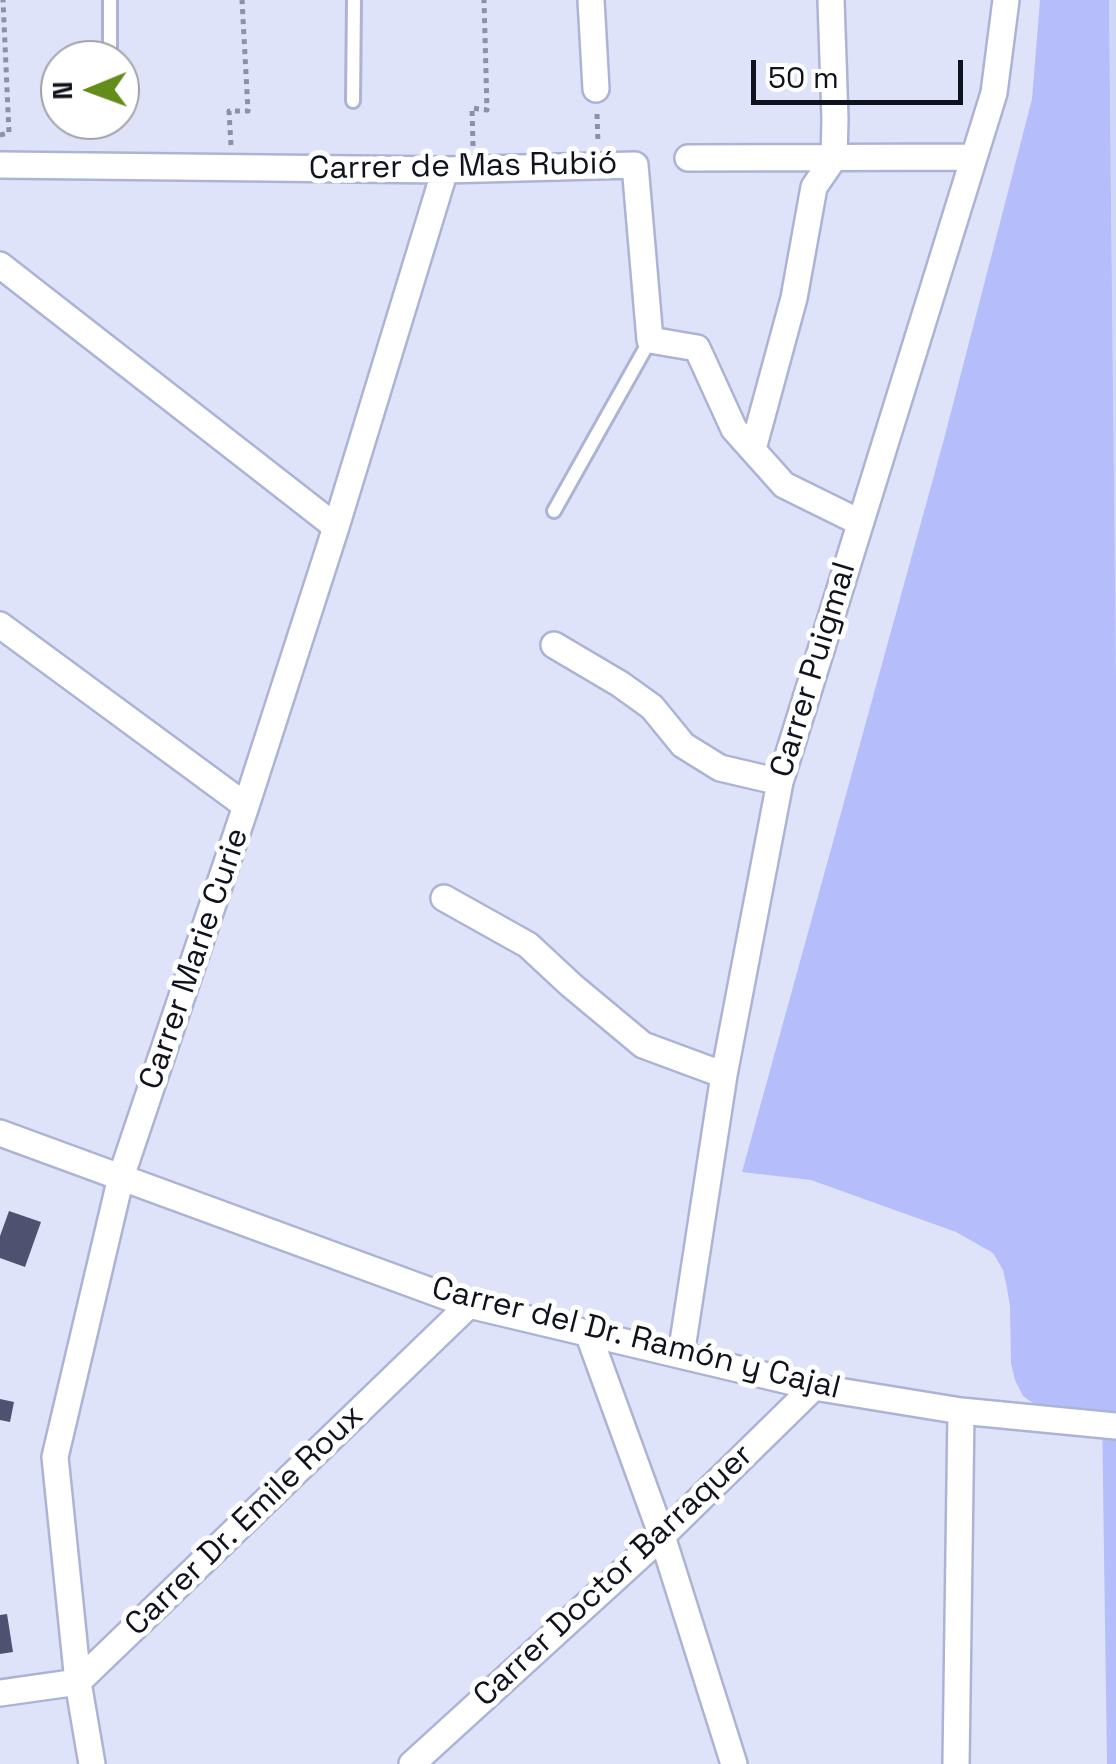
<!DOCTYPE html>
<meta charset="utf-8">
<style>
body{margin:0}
#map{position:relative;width:1116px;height:1764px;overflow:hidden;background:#dfe3f9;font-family:"Space Grotesk",sans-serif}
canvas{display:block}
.north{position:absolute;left:40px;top:40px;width:100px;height:100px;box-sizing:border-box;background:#fff;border:2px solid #9fa0a5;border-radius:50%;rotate:269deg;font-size:28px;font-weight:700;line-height:40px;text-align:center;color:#10121e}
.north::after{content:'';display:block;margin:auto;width:35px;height:45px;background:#638c19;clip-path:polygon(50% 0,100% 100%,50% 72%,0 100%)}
.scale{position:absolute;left:751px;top:60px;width:212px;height:45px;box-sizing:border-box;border:5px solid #10121e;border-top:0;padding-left:12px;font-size:30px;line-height:35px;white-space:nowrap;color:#10121e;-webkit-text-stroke:8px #fff;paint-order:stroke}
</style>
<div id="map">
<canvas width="1116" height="1764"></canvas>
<div class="north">N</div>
<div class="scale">50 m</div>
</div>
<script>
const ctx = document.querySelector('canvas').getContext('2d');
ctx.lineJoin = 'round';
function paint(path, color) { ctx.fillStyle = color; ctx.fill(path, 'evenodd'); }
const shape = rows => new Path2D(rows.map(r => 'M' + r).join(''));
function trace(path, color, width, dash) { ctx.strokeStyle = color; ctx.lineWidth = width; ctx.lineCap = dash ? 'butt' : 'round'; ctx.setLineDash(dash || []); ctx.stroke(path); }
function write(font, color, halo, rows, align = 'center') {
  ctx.font = font + ' "Space Grotesk",sans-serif'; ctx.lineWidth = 10; ctx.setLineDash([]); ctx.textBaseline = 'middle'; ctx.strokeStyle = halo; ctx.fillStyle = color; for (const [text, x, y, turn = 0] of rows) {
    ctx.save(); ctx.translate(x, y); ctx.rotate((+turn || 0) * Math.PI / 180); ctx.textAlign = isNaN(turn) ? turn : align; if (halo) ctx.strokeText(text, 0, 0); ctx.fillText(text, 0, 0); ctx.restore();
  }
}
const built = shape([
 [1109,0,1116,0,1116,677,1111,161]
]);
const green = shape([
 [1040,0,1109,0,1116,677,1116,1764,1107,1764,1102,1413,1040,1408,1023,1396,1015,1380,1011,1363,1010,1306,1007,1288,1003,1270,993,1253,956,1232,811,1180,742,1172,944,439,1032,99]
]);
const building = shape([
 [9,1211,41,1222,25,1267,0,1258,0,1236],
 [0,1399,14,1402,10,1422,0,1420],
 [7,1614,13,1652,0,1654,0,1615]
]);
const path = shape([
 [597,114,598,143],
 [0,135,9,133,3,0],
 [231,145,229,111,248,111,242,0],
 [473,146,472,108,487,110,484,0]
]);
const lane = shape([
 [110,0,110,60],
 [353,101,354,0],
 [554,511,650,340]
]);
const street = shape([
 [591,0,596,89],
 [688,158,974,157],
 [0,165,445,170,635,165,650,340,697,348,734,429,784,485,859,522],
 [0,265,336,527],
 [753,449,794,298,814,187,834,158,835,119,831,0],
 [0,625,246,806],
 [554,645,620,684,652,707,683,745,720,768,780,782],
 [444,898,528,945,571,985,643,1045,724,1075],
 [0,1133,469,1305,814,1387,961,1411,1116,1426],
 [588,1333,662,1536,734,1764],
 [681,1355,724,1075,780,782,994,93,1006,0],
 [0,1693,78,1682,469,1305],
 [92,1764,78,1682,55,1457,121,1177,246,806,336,527,445,170],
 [412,1764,662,1536,814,1387],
 [956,1764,961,1411]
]);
const streetNames = [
 ["Carrer de Mas Rubió",463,167,-1],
 ["Carrer Puigmal",814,670,-73],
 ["Carrer Marie Curie",195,959,-71],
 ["Carrer del Dr. Ramón y Cajal",636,1339,14],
 ["Carrer Dr. Emile Roux",245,1521,-44],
 ["Carrer Doctor Barraquer",614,1576,-43]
];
paint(built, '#d0d6f8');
paint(green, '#b5befa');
paint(building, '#4e5270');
trace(lane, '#adb3d5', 18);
trace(street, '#adb3d5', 30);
trace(path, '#8d91a3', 5, [5, 5]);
trace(lane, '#fff', 12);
trace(street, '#fff', 25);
write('32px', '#10121e', '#fff', streetNames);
</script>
